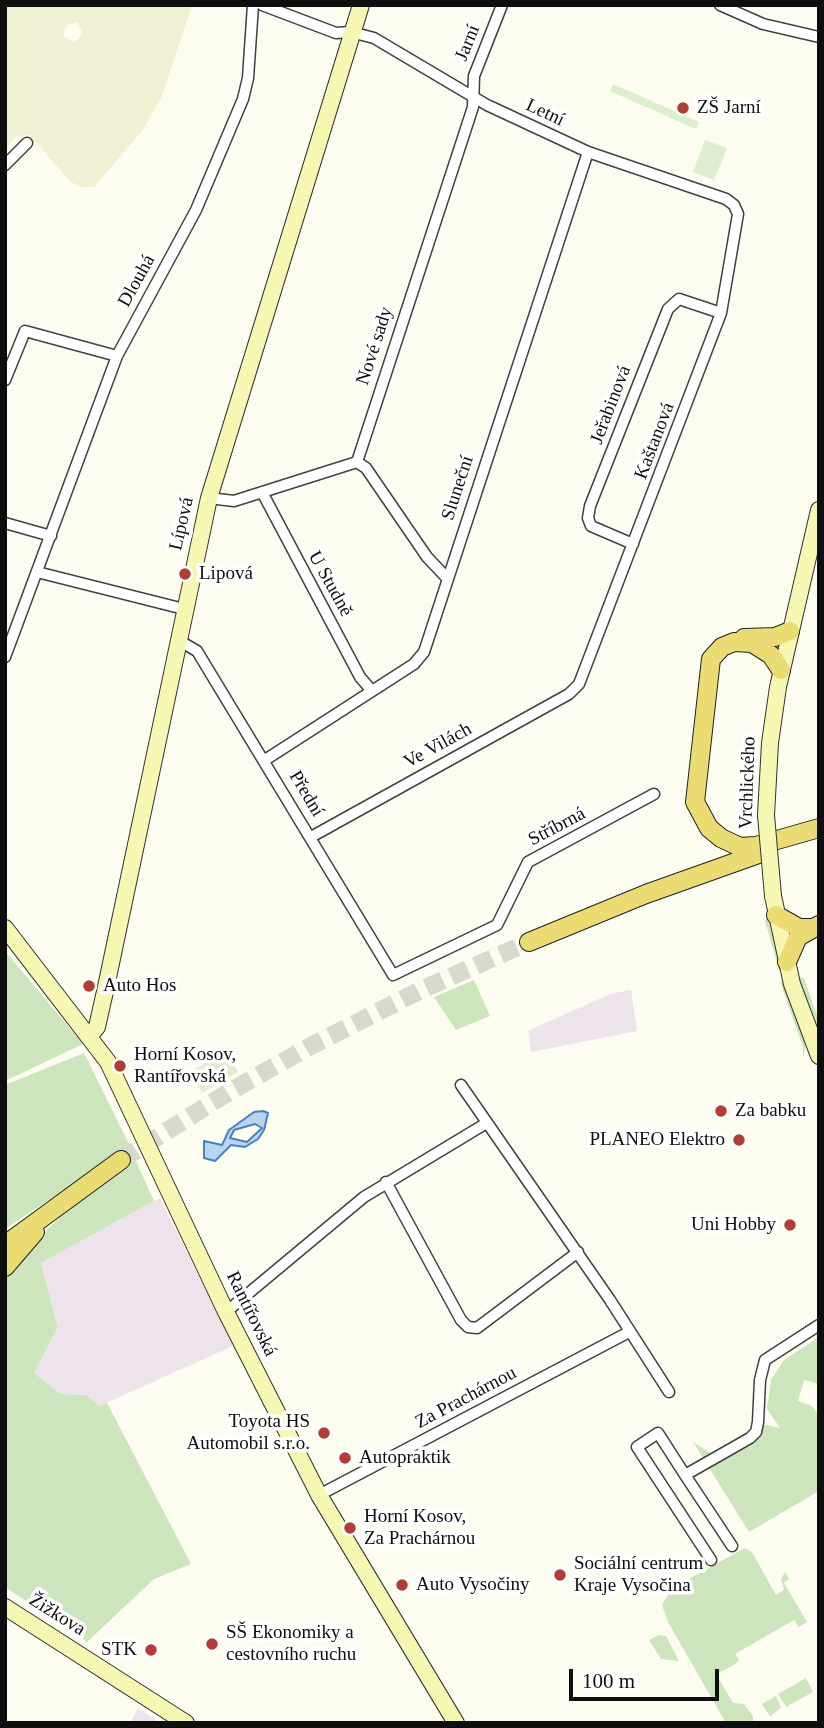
<!DOCTYPE html>
<meta charset="utf-8">
<style>
body{margin:0}
#map{position:relative;width:824px;height:1728px;overflow:hidden;background:#fdfcf0;font-family:Georgia,serif}
canvas{display:block}
.frame{position:absolute;inset:0;border:7px solid #0e0e0e;pointer-events:none}
.scale{position:absolute;left:569px;top:1669px;width:150px;height:32px;box-sizing:border-box;border:4px solid #0e0e0e;border-top:0;padding-left:9px;font-size:21px;line-height:24px;white-space:nowrap;color:#0e0e0e;-webkit-text-stroke:5px #fff;paint-order:stroke}
</style>
<div id="map">
<canvas width="824" height="1728"></canvas>
<div class="frame"></div>
<div class="scale">100 m</div>
</div>
<script>
const ctx = document.querySelector('canvas').getContext('2d');
ctx.lineJoin = 'round';
function paint(path, color) { ctx.fillStyle = color; ctx.fill(path, 'evenodd'); }
const shape = rows => new Path2D(rows.map(r => 'M' + r).join(''));
function trace(path, color, width, dash) { ctx.strokeStyle = color; ctx.lineWidth = width; ctx.lineCap = dash ? 'butt' : 'round'; ctx.setLineDash(dash || []); ctx.stroke(path); }
function write(font, color, halo, rows, align = 'center') {
  ctx.font = font + ' Georgia,serif'; ctx.lineWidth = 7; ctx.setLineDash([]); ctx.textBaseline = 'middle'; ctx.strokeStyle = halo; ctx.fillStyle = color; for (const [text, x, y, turn = 0] of rows) {
    ctx.save(); ctx.translate(x, y); ctx.rotate((+turn || 0) * Math.PI / 180); ctx.textAlign = isNaN(turn) ? turn : align; if (halo) ctx.strokeText(text, 0, 0); ctx.fillText(text, 0, 0); ctx.restore();
  }
}
const industrial = shape([
 [631,990,637,1031,531,1052,528,1031,610,994],
 [160,1198,233,1346,99,1406,87,1395,61,1394,34,1373,58,1327,41,1263],
 [138,1708,160,1723,130,1723]
]);
const farmland = shape([
 [5,5,192,5,161,98,142,131,94,187,81,187,71,182,29,135,17,136,5,149],
 [77,22,83,33,74,43,64,36,63,31,67,25]
]);
const green = shape([
 [769,911,783,969,779,970,765,921],
 [5,951,83,1044,5,1081],
 [798,977,804,978,819,1021,819,1036],
 [474,980,490,1016,456,1030,434,997],
 [786,980,806,1043,803,1058,803,1047,780,982],
 [84,1053,130,1146,5,1229,5,1085],
 [135,1159,154,1201,41,1263,58,1327,34,1373,61,1394,87,1395,99,1406,107,1403,191,1564,154,1579,87,1642,5,1587,5,1279,30,1247,79,1198],
 [819,1337,819,1384,804,1380,798,1401,812,1406,819,1416,819,1491,749,1532,693,1442,715,1456,731,1456,752,1445,763,1424,780,1428,767,1409,771,1380,784,1360],
 [745,1548,752,1552,776,1595,784,1590,781,1579,785,1572,789,1579,784,1583,807,1622,799,1627,794,1620,735,1654,739,1660,734,1665,716,1674,733,1703,744,1704,753,1716,753,1723,726,1723,668,1622,662,1605,672,1588],
 [659,1635,666,1636,679,1661,661,1659,649,1640],
 [806,1678,813,1692,786,1707,778,1694],
 [776,1696,781,1708,770,1716,762,1704]
]);
const pitch = shape([
 [613,84,699,122,696,129,610,91],
 [705,140,727,148,714,180,693,172],
 [226,1051,238,1072,202,1093,190,1072]
]);
const water = shape([
 [263,1111,268,1113,264,1130,258,1139,245,1147,231,1145,215,1161,204,1158,204,1141,222,1145,229,1130,254,1112,263,1111],
 [255,1124,262,1128,247,1142,230,1138,234,1130,255,1124]
]);
const primaryTunnel = shape([
 [121,1160,229,1092,307,1048,421,990,529,942]
]);
const street = shape([
 [262,5,336,33,351,32,374,38,487,105,588,152,726,199,734,205,738,214,721,313,579,684,569,694,311,837],
 [720,5,763,24,819,37],
 [5,165,27,143],
 [5,380,25,331,117,356],
 [357,462,473,107,474,76,502,5],
 [357,462,366,468,427,557,446,577],
 [262,492,360,677,372,691],
 [209,498,234,501,357,462],
 [5,523,51,536],
 [633,544,591,526,588,518,590,506,668,309,679,299,721,313],
 [37,572,184,609],
 [178,640,197,651,393,975,497,925,528,862,654,794],
 [5,657,117,356,196,210,243,99,248,78,253,5],
 [265,760,414,664,424,652,588,152],
 [461,1085,610,1300,669,1392],
 [386,1182,461,1320,468,1327,477,1328,578,1252],
 [226,1312,364,1197,485,1124],
 [685,1475,732,1546],
 [319,1495,629,1332],
 [711,1560,637,1447,658,1433,685,1475,750,1438,756,1432,758,1422,760,1380,765,1360,819,1325]
]);
const secondary = shape([
 [766,815,770,743,778,687,819,510],
 [773,896,792,984,819,1056],
 [5,928,108,1062,226,1312,319,1495,456,1723],
 [90,1035,97,1027,106,987,209,498,361,5],
 [5,1607,186,1723]
]);
const primary = shape([
 [744,638,775,637,790,631],
 [781,670,771,655,752,643,734,642,722,647,711,659,695,802,709,828,721,838,740,847,756,846,819,828],
 [776,915,799,928,812,928],
 [529,942,646,894,764,852],
 [787,962,798,937,819,925],
 [5,1245,121,1160],
 [5,1267,35,1232]
]);
const secondaryBridge = shape([
 [766,815,773,896]
]);
const markers = [
 [683,108,7,"#b03e34"],
 [185,574,7,"#b03e34"],
 [89,986,7,"#b03e34"],
 [120,1066,7,"#b03e34"],
 [721,1111,7,"#b03e34"],
 [739,1140,7,"#b03e34"],
 [790,1225,7,"#b03e34"],
 [324,1433,7,"#b03e34"],
 [345,1458,7,"#b03e34"],
 [350,1528,7,"#b03e34"],
 [560,1575,7,"#b03e34"],
 [402,1585,7,"#b03e34"],
 [212,1644,7,"#b03e34"],
 [151,1650,7,"#b03e34"]
];
const streetNames = [
 ["Jarní",468,43,-68],
 ["Letní",545,113,25],
 ["Dlouhá",137,281,-61],
 ["Nové sady",375,346,-72],
 ["Jeřabinová",611,405,-69],
 ["Kaštanová",655,441,-69],
 ["Sluneční",458,488,-72],
 ["Lípová",182,524,-77],
 ["U Studně",330,584,61],
 ["Ve Vilách",438,746,-29],
 ["Vrchlického",748,783,-88],
 ["Přední",306,794,59],
 ["Stříbrná",557,827,-28],
 ["Rantířovská",251,1314,64],
 ["Za Prachárnou",466,1398,-28],
 ["Žižkova",57,1615,32]
];
const poiNames = [
 ["ZŠ Jarní",697,108],
 ["Lipová",199,574],
 ["Auto Hos",103,986],
 ["Horní Kosov,",134,1055],
 ["Rantířovská",134,1077],
 ["Za babku",735,1111],
 ["PLANEO Elektro",725,1140,"right"],
 ["Uni Hobby",776,1225,"right"],
 ["Toyota HS",310,1422,"right"],
 ["Automobil s.r.o.",310,1444,"right"],
 ["Autopraktik",359,1458],
 ["Horní Kosov,",364,1517],
 ["Za Prachárnou",364,1539],
 ["Sociální centrum",574,1564],
 ["Kraje Vysočina",574,1586],
 ["Auto Vysočiny",416,1585],
 ["SŠ Ekonomiky a",226,1633],
 ["cestovního ruchu",226,1655],
 ["STK",137,1650,"right"]
];
paint(industrial, '#ece3eb');
paint(farmland, '#f0f1d3');
paint(green, '#cde5bd');
paint(pitch, '#deedce');
paint(water, '#bad5f0');
trace(water, '#4881bf', 2);
trace(primaryTunnel, '#d9d8ce', 18, [18, 9]);
trace(street, '#414141', 13);
trace(secondary, '#303030', 18);
trace(primary, '#1f1f1f', 20);
trace(street, '#fff', 10);
trace(secondary, '#f6f7b2', 16);
trace(primary, '#eadc73', 18);
trace(secondaryBridge, '#303030', 18, []);
trace(secondaryBridge, '#f6f7b2', 16);
for (const [x, y, r, color] of markers) { const dot = new Path2D(); dot.arc(x, y, r, 0, 2 * Math.PI); ctx.fillStyle = color; ctx.fill(dot); trace(dot, '#fff', 2.5); }
write('19px', '#0e0e0e', '#fff', streetNames);
write('19px', '#0e0e0e', '#fff', poiNames, 'left');
</script>
